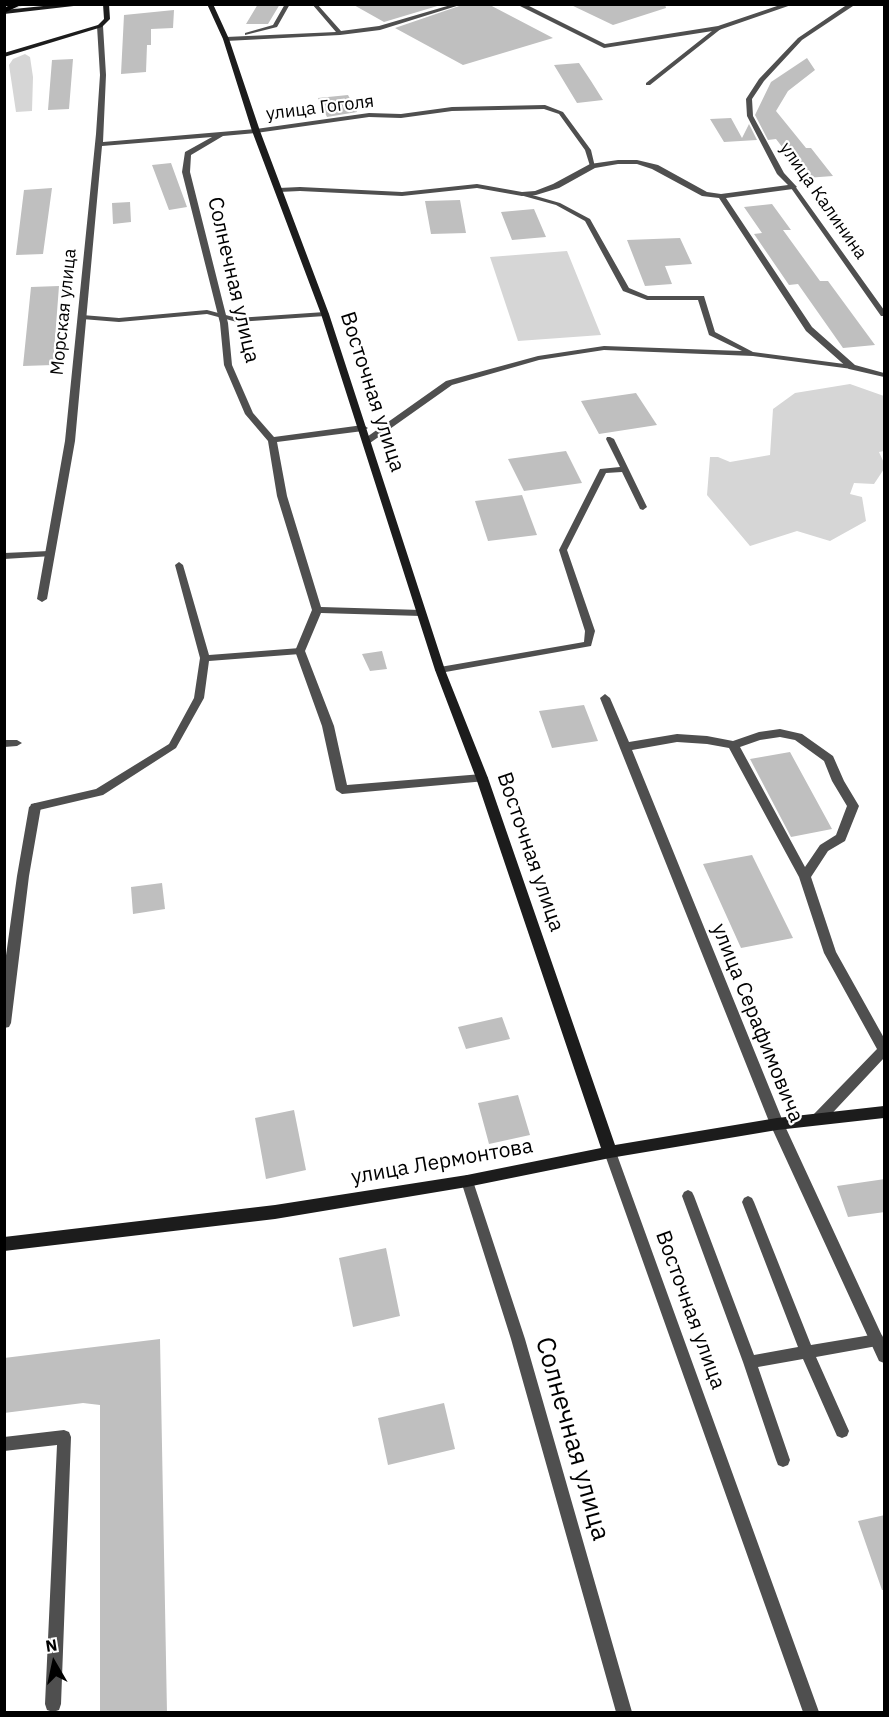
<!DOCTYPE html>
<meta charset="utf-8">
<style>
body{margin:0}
#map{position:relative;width:889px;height:1717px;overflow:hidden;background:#fff;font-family:"IBM Plex Sans",sans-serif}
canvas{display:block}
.frame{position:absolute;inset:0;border:6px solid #000;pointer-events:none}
.north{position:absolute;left:24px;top:1633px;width:60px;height:60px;-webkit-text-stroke:4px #fff;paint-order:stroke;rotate:351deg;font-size:16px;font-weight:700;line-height:24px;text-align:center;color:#000}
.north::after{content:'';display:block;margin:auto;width:21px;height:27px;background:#000;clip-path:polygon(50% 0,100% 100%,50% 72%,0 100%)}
</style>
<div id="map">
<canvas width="889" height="1717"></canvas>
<div class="frame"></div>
<div class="north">N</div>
</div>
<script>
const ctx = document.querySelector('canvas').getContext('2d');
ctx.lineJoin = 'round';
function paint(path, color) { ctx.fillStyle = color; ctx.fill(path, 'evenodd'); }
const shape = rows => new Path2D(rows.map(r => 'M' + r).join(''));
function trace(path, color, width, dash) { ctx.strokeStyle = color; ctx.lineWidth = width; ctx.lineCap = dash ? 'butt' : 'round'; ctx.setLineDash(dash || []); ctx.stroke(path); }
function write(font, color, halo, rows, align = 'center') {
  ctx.font = font + ' "IBM Plex Sans",sans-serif'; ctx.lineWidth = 4.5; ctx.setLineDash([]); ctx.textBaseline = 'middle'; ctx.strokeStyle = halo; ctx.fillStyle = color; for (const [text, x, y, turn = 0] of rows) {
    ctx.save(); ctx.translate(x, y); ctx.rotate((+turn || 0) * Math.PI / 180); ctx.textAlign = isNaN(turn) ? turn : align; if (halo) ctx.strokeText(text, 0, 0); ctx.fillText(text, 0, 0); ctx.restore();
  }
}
const green = shape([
 [25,54,30,57,33,77,32,111,16,112,9,65,13,59],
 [567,251,601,335,518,341,490,257],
 [850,384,884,396,884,451,879,452,884,463,884,469,874,484,854,483,850,494,862,497,866,521,830,541,797,531,750,546,707,495,710,457,718,457,730,462,770,455,773,409,795,393]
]);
const building = shape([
 [258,4,280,4,268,24,246,24],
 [352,4,444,4,384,22],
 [465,4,488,4,553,38,463,65,395,28],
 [569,4,665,4,666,8,613,25],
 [174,10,173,28,151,29,151,45,147,45,146,72,121,74,124,15],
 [807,58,815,70,788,91,776,111,806,148,811,148,833,176,806,178,776,139,768,140,755,115,771,82],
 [73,59,69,109,48,110,52,60],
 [579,63,591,81,603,100,577,103,554,65],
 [348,95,357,112,327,117,318,98],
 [731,118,742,138,749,124,757,140,724,142,710,119],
 [171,163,187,207,169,210,152,165],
 [52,188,43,254,16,255,24,190],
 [460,200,466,233,431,234,425,201],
 [130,202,131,222,113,224,112,203],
 [772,204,791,230,783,230,820,281,828,281,875,345,843,348,798,284,789,285,754,234,762,233,744,207],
 [534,209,546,237,512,240,501,212],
 [680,238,692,264,665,266,672,284,645,286,627,240],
 [59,286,53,365,23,366,31,287],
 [636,393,657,425,599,434,581,401],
 [566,451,582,483,524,491,508,459],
 [522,495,537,535,488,541,475,501],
 [382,651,387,669,370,671,362,654],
 [584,705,598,741,552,748,539,711],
 [790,752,832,829,791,837,750,759],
 [752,855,793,938,741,948,703,864],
 [162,883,165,909,133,914,131,887],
 [502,1017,510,1039,466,1049,458,1027],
 [518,1095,530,1135,489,1144,478,1103],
 [294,1110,306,1170,266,1179,255,1118],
 [885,1179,885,1212,848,1217,837,1186],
 [386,1248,400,1316,353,1327,339,1258],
 [160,1339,167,1713,100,1713,100,1405,83,1403,4,1413,4,1358],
 [444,1403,455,1449,388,1465,378,1418],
 [885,1515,885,1590,882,1590,858,1521]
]);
const lane = shape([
 [285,4,290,4,277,27,245,35,245,33,273,25,285,4],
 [312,4,317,4,341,31,379,26,454,4,463,4,380,30,340,35,226,41,223,39,226,37,336,32,312,4],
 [717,27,722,28,650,85,646,85,646,83,717,27],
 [545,105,563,112,591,150,595,167,590,166,585,150,559,114,544,109,452,111,401,118,369,117,256,133,253,131,256,129,369,113,401,114,452,107,545,105],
 [791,186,795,186,884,310,884,316,881,316,791,188,791,186],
 [522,192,560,203,590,219,629,288,648,296,704,296,715,332,753,352,852,365,856,367,852,369,753,356,604,350,539,360,452,385,370,443,364,443,364,439,446,381,538,356,604,346,742,351,709,335,698,300,647,300,623,291,585,221,556,205,520,195,520,193,522,192],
 [207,310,237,318,325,312,329,314,325,316,237,322,207,314,119,322,82,319,78,317,82,315,119,318,207,310],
 [607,437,610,437,614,439,647,507,643,510,640,509,622,472,606,473,567,550,595,631,591,646,440,673,437,672,435,670,437,668,440,667,584,642,585,631,559,550,600,469,620,467,606,439,607,437],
 [49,551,52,552,52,556,4,559,4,553,49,551],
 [179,562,183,565,209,655,300,648,305,651,300,654,209,661,204,698,176,748,103,795,35,811,31,810,30,807,31,804,96,789,169,744,194,698,200,658,175,565,179,562],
 [4,740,17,740,22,743,17,746,4,747,4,740],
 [610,1147,614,1148,616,1152,819,1712,803,1712,604,1152,606,1148,610,1147],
 [467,1175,471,1177,473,1181,525,1339,632,1712,616,1712,511,1339,461,1181,463,1177,467,1175],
 [688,1190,692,1192,694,1196,754,1355,798,1347,742,1202,744,1198,748,1196,752,1198,754,1202,811,1345,877,1334,882,1335,884,1340,882,1345,877,1346,816,1357,849,1431,847,1436,842,1438,837,1436,803,1359,758,1367,790,1460,788,1465,783,1467,778,1465,776,1460,743,1362,682,1196,684,1192,688,1190],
 [64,1430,69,1432,71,1437,61,1704,59,1710,53,1712,47,1710,45,1704,57,1445,4,1451,4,1437,64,1430]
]);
const street = shape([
 [516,4,525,4,605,44,718,26,783,4,794,4,719,30,604,48,516,4],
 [848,4,856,4,802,40,764,81,752,99,753,116,784,173,797,187,793,189,726,198,812,327,855,365,884,373,884,377,849,369,806,331,719,198,702,196,652,169,637,164,618,164,595,168,559,188,536,195,522,196,477,188,402,196,300,191,279,192,275,190,279,188,300,187,402,192,477,184,522,192,535,191,553,184,590,164,618,160,637,160,658,165,707,192,721,194,788,185,777,174,747,116,746,99,759,79,798,38,848,4],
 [100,24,103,26,106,75,103,142,256,129,260,131,256,133,223,136,191,155,190,172,228,323,232,365,253,413,274,437,363,425,368,428,363,431,277,442,287,496,321,607,421,610,426,613,421,616,321,613,305,651,334,726,347,785,482,774,486,775,488,778,486,781,342,794,336,790,322,726,295,651,312,610,277,496,268,441,245,414,224,365,220,323,182,172,185,152,212,137,102,146,75,441,47,599,42,602,37,599,65,441,96,134,100,75,97,26,100,24],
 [605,694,610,698,629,742,677,734,707,736,733,741,759,732,780,729,802,734,833,756,844,781,859,806,845,841,828,851,811,877,836,952,884,1038,884,1058,823,1123,818,1125,813,1123,811,1119,813,1115,877,1049,824,953,799,877,729,748,707,744,677,742,632,750,784,1124,884,1340,884,1363,879,1361,770,1124,600,698,605,694],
 [780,737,795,740,824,761,832,781,847,806,836,835,820,845,805,867,740,747,760,740,780,737],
 [35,803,41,807,29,876,11,1023,9,1027,4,1028,4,970,17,876,29,807,35,803]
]);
const secondary = shape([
 [63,4,91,4,4,14,4,10,63,4],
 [103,4,109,4,110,19,102,27,4,57,4,53,98,25,104,19,103,4],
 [207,4,213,4,229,39,260,131,329,314,445,670,488,778,615,1145,777,1118,884,1106,884,1118,777,1130,610,1158,467,1187,275,1219,4,1251,4,1237,275,1205,467,1175,601,1148,476,778,435,670,321,314,252,131,223,39,207,4]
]);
const primary = shape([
 [12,4,23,4,4,13,4,8,12,4]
]);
const farStreetnames = [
 ["улица Гоголя",320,108,-7],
 ["улица Калинина",823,201,55],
 ["Морская улица",64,312,-84]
];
const streetNames = [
 ["Солнечная улица",233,280,77],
 ["Восточная улица",372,392,72],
 ["Восточная улица",530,852,71],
 ["улица Серафимовича",757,1023,68],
 ["улица Лермонтова",442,1162,-10],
 ["Восточная улица",690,1310,70]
];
const nearStreetnames = [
 ["Солнечная улица",572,1439,74]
];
paint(green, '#d6d6d6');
paint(building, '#bfbfbf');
trace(primary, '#dbdbdb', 3);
paint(lane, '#4f4f4f');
paint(street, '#4f4f4f');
paint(secondary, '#1c1c1c');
paint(primary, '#000');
write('18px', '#000', '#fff', farStreetnames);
write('21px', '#000', '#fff', streetNames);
write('26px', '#000', '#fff', nearStreetnames);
</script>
